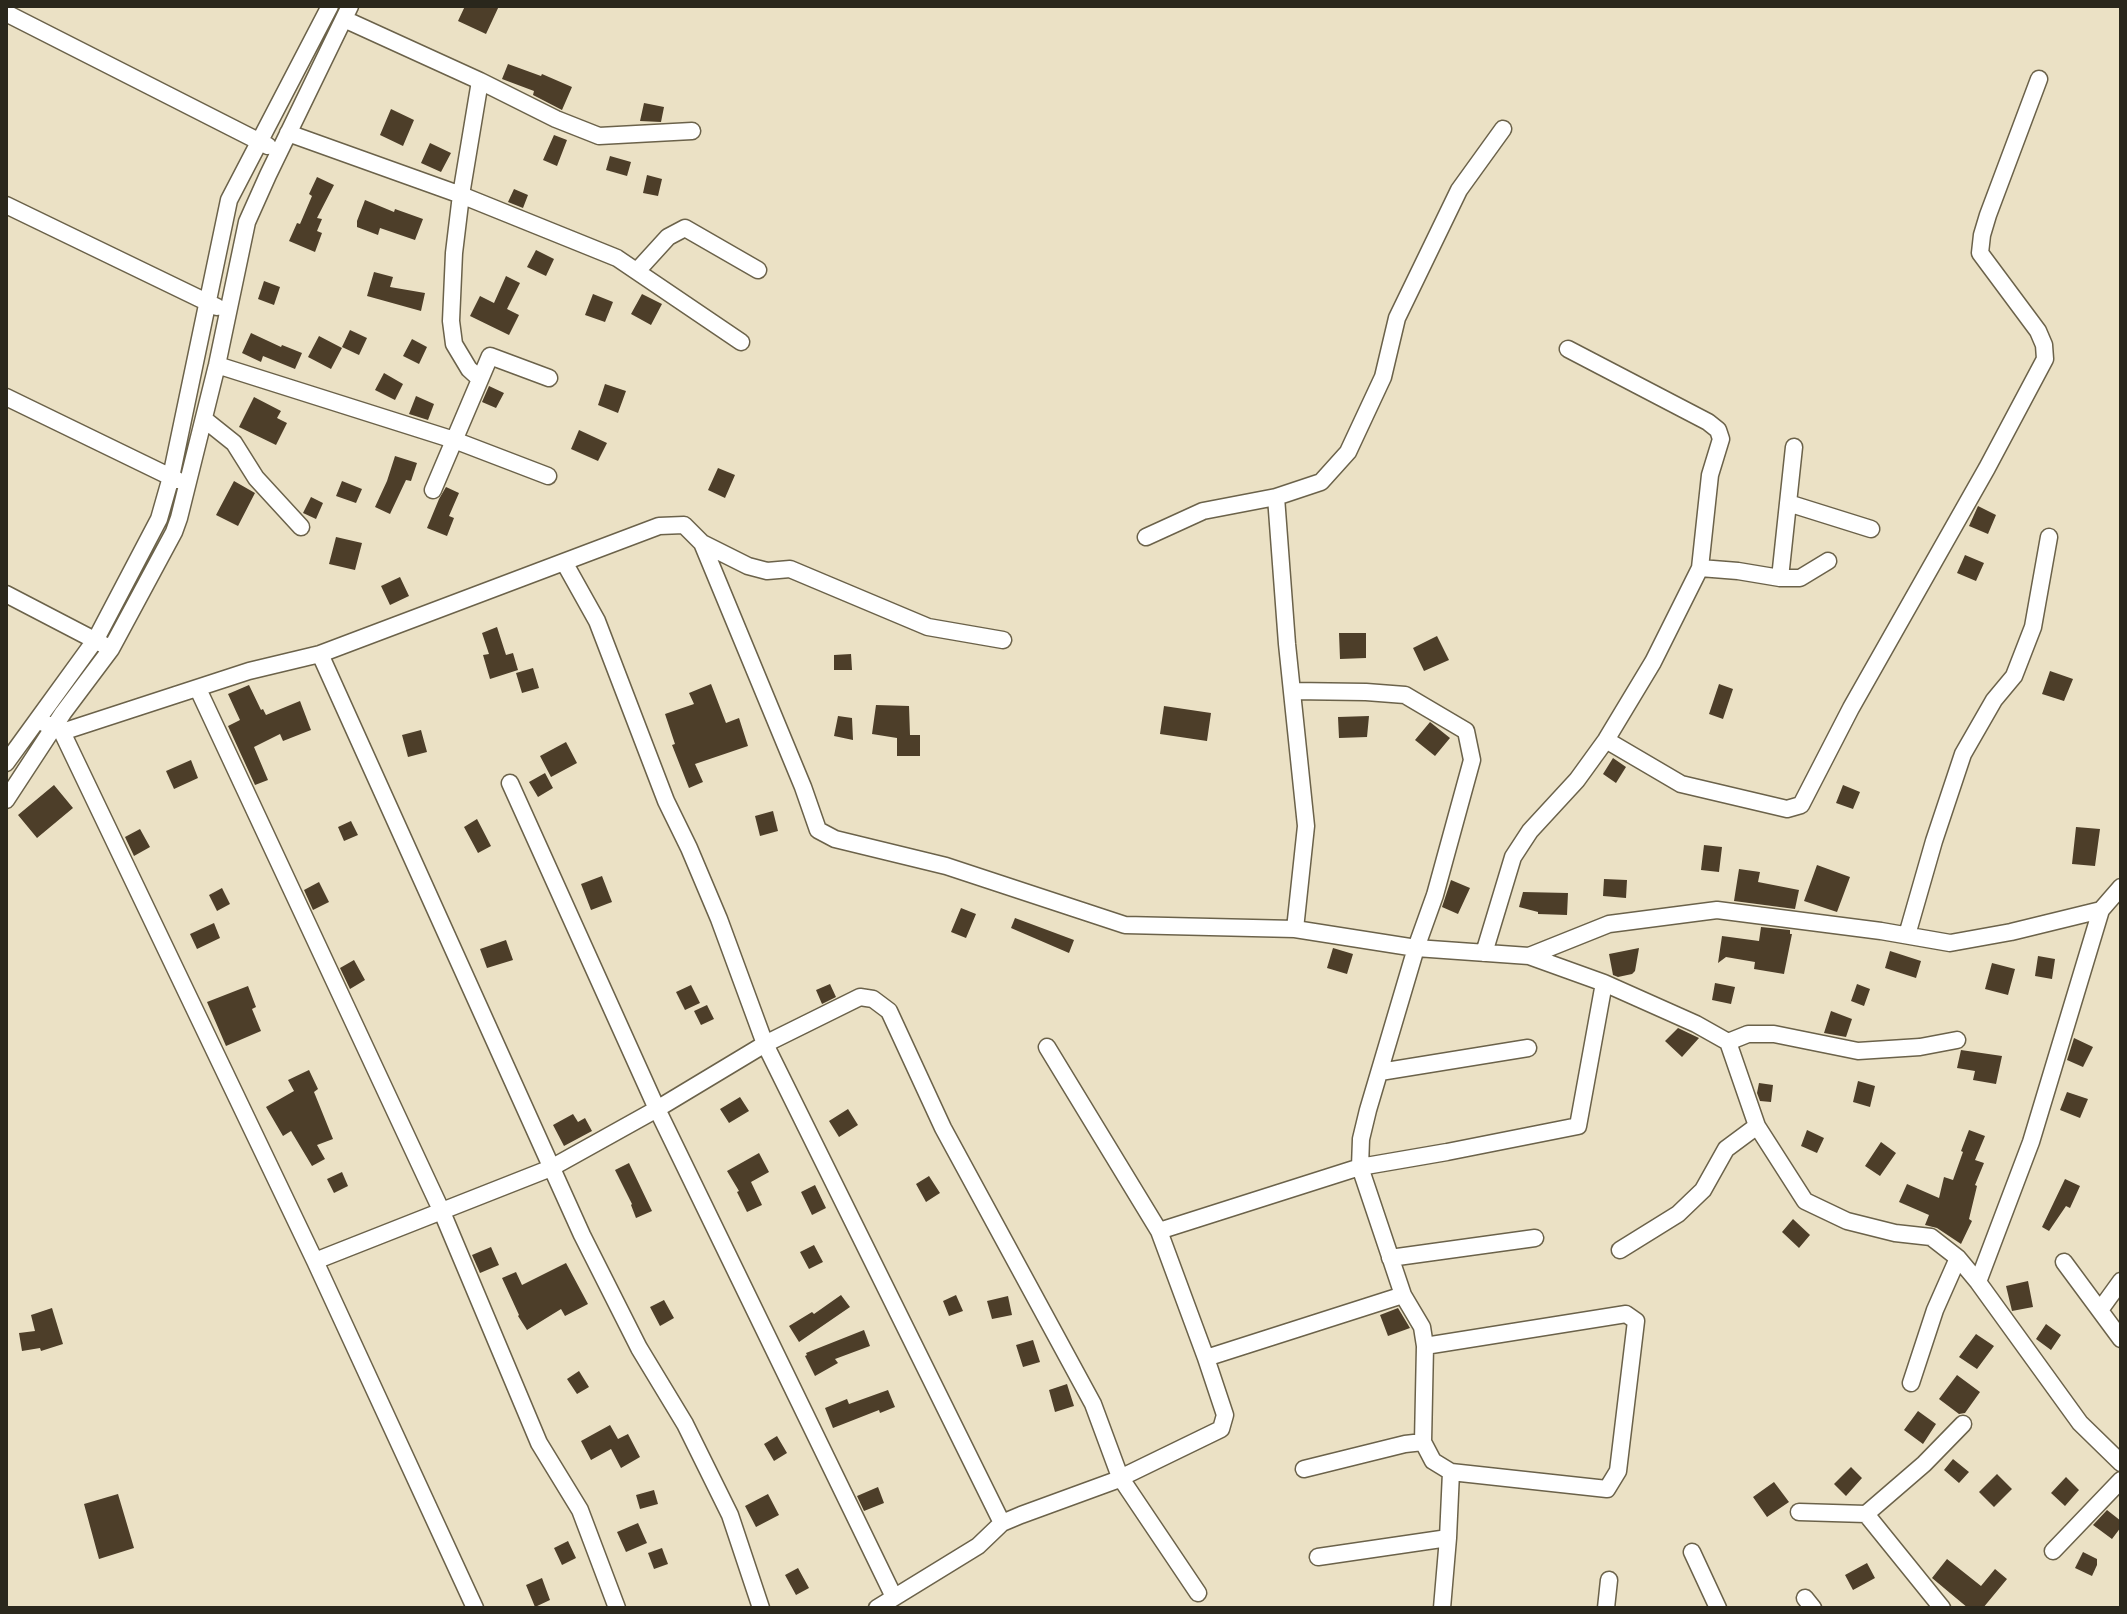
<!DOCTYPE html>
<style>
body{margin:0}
#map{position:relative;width:2127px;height:1614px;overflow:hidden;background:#ebe1c5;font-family:"Archivo Narrow",sans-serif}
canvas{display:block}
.frame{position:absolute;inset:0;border:8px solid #2a271c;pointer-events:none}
</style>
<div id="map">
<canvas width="2127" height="1614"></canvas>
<div class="frame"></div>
</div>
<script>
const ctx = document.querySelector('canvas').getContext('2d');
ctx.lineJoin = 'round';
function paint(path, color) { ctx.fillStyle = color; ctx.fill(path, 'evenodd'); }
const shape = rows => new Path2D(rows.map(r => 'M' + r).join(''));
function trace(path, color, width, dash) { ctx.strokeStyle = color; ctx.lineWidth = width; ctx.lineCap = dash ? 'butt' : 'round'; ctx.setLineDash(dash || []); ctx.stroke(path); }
const building = shape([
 [465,6,499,6,486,34,458,21],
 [508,64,541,76,542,74,572,87,562,110,533,95,534,91,502,79],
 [644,103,664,107,661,122,640,121],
 [391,109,414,120,403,146,380,135],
 [554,135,567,140,557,166,543,160],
 [430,143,451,153,441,172,421,163],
 [610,156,631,162,627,176,606,170],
 [647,175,662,179,658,196,643,193],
 [317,177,334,185,317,218,322,219,317,231,322,233,315,252,289,241,297,223,300,224,312,196,309,194],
 [514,189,528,195,523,208,508,202],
 [365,200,394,212,395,209,423,219,415,240,380,228,378,235,357,227,357,221],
 [536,250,554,259,546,276,527,267],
 [374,272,393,277,390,287,425,293,421,311,367,296],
 [506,276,520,283,507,309,519,315,509,335,470,316,480,296,494,303],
 [264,281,280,287,274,305,258,299],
 [593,294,613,302,605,322,585,315],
 [642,294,662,304,651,325,631,314],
 [350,330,367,338,359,355,342,347],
 [251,333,281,347,282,345,302,353,295,369,263,356,261,362,242,353],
 [319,336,342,348,331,369,308,357],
 [412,339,427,347,419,364,403,356],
 [384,373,403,384,395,400,375,390],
 [605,384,626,391,618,413,598,405],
 [489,386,504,393,496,408,482,402],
 [416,396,434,404,428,420,409,414],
 [254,397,281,411,277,418,287,423,276,445,239,427],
 [579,430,607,443,598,461,571,449],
 [395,456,417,463,411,481,406,480,390,514,375,507,387,481],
 [718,468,735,475,725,498,708,490],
 [234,481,255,493,238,526,216,515],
 [342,481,362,489,356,503,336,496],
 [446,487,459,493,449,516,454,518,447,536,427,528,439,499],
 [311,497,323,503,316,519,303,513],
 [1978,506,1996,515,1988,534,1969,526],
 [336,537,362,543,355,570,329,564],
 [1965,555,1984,563,1976,581,1957,573],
 [400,577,409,596,390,605,381,586],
 [497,627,506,655,513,653,518,670,490,679,483,655,489,654,482,633],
 [1339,633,1366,633,1366,658,1340,659],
 [1437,636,1449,660,1424,671,1413,648],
 [851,654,852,670,834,670,834,655],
 [533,668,539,688,522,693,516,673],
 [2050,671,2073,679,2064,701,2042,694],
 [711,684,726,723,739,718,748,746,695,764,703,782,689,788,672,745,675,744,665,714,694,704,689,693],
 [1719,684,1733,689,1723,719,1709,714],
 [249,685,261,710,263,709,266,715,300,701,311,730,283,741,280,734,254,747,268,780,255,785,228,726,240,720,228,694],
 [876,705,909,706,910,735,920,735,920,756,897,756,897,738,872,734],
 [1164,706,1211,713,1207,741,1160,734],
 [838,716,852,718,853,740,834,736],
 [1369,716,1367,737,1339,738,1338,717],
 [1430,722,1450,738,1435,756,1415,740],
 [421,730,427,752,408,757,402,735],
 [566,742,577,763,551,777,540,756],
 [1613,758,1626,767,1616,783,1603,774],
 [191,760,198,778,174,789,166,771],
 [545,773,553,788,538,797,529,782],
 [54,785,73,808,37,838,18,815],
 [1843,785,1860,792,1853,809,1836,803],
 [773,811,778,831,760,836,755,816],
 [477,819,491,846,478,853,464,827],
 [351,821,358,835,344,841,338,827],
 [2076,827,2100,829,2095,866,2072,864],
 [140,829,150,847,134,856,125,837],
 [1704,845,1722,847,1719,872,1701,870],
 [1817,865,1850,877,1837,912,1804,901],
 [1739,869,1760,872,1758,882,1799,890,1795,909,1734,901],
 [602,876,612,902,591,910,581,884],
 [1604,879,1627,880,1626,898,1603,896],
 [1451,880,1470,888,1458,914,1442,907],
 [319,882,329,902,313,910,304,890],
 [222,888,230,904,217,911,209,895],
 [1523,892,1568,893,1567,915,1538,914,1538,912,1519,907],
 [961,908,976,914,966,938,951,932],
 [1015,918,1074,940,1069,953,1011,928],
 [214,923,220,938,197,949,190,934],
 [1761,927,1790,930,1790,934,1792,934,1784,974,1754,969,1755,962,1726,957,1718,963,1722,936,1759,941],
 [506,940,513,960,487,968,480,949],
 [1333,948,1353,954,1347,974,1327,968],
 [1639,948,1635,971,1632,974,1618,977,1613,975,1609,954],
 [1890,951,1921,961,1916,978,1885,968],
 [2038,956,2055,959,2052,979,2035,976],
 [354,960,365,980,350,989,340,968],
 [1992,963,2015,969,2008,995,1985,989],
 [1715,983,1735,987,1731,1004,1712,1000],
 [830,984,836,997,822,1004,816,990],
 [1857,984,1870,989,1864,1006,1851,1001],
 [691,985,700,1003,685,1010,676,992],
 [248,986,256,1007,252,1009,261,1031,226,1046,207,1002],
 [707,1005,714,1019,701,1025,694,1011],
 [1831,1011,1852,1019,1846,1037,1824,1033],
 [1678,1028,1699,1038,1682,1057,1665,1041],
 [2074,1038,2093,1047,2083,1067,2067,1060],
 [1961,1050,2002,1056,1996,1084,1973,1080,1975,1071,1957,1068],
 [309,1070,318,1089,314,1092,333,1139,317,1145,325,1159,312,1166,291,1131,283,1136,266,1107,294,1091,288,1080],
 [1858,1081,1875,1086,1870,1107,1853,1102],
 [1759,1083,1773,1085,1771,1102,1760,1101,1757,1093],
 [2067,1092,2088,1099,2080,1118,2060,1110],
 [740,1097,749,1111,729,1123,720,1109],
 [848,1109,858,1125,839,1137,829,1121],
 [573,1114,578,1122,585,1118,592,1131,564,1146,553,1125],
 [1807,1130,1824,1138,1817,1153,1801,1146],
 [1969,1130,1985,1136,1975,1160,1984,1163,1975,1185,1977,1186,1969,1219,1972,1221,1961,1244,1937,1228,1925,1225,1929,1215,1899,1202,1907,1184,1939,1198,1944,1177,1953,1180,1963,1152,1961,1151],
 [1881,1142,1896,1153,1880,1176,1865,1166],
 [759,1153,769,1172,751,1182,762,1205,747,1212,737,1192,739,1191,727,1171],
 [629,1163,652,1211,636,1218,631,1205,632,1204,615,1170],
 [342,1172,348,1186,334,1193,327,1179],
 [929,1176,940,1193,926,1202,916,1184],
 [2065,1179,2080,1186,2070,1208,2066,1206,2049,1231,2042,1227],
 [815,1185,826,1208,812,1215,801,1192],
 [1793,1219,1810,1235,1799,1248,1782,1232],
 [814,1245,823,1262,809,1269,800,1252],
 [491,1247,499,1265,480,1273,472,1255],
 [566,1263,588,1304,565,1316,561,1309,527,1330,518,1316,519,1315,502,1278,516,1272,522,1285],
 [2028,1281,2033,1307,2012,1311,2006,1286],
 [841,1295,850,1307,799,1342,789,1326,812,1312,814,1314],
 [956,1295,963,1311,949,1316,943,1301],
 [1008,1296,1012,1315,992,1319,987,1301],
 [664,1300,674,1318,660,1326,650,1307],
 [52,1308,63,1344,41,1351,40,1348,22,1351,19,1333,35,1331,31,1315],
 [1398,1308,1410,1328,1388,1336,1380,1315],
 [2046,1324,2061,1335,2051,1350,2036,1339],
 [864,1330,870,1346,835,1359,838,1363,815,1376,805,1356,807,1355,806,1353],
 [1976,1334,1994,1346,1977,1369,1959,1357],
 [1033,1340,1040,1362,1023,1367,1016,1345],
 [579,1371,589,1387,577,1394,567,1379],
 [1957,1375,1980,1392,1965,1413,1959,1414,1939,1399],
 [1067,1384,1074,1406,1055,1412,1049,1390],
 [888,1390,895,1407,880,1413,879,1410,833,1428,825,1408,847,1399,849,1404],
 [1918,1411,1936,1424,1923,1444,1904,1430],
 [610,1425,618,1439,628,1434,640,1457,621,1468,611,1449,591,1460,581,1441],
 [777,1436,787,1453,774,1461,764,1444],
 [1953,1459,1969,1472,1959,1483,1944,1470],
 [1851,1467,1862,1478,1846,1496,1834,1484],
 [1997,1474,2012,1489,1994,1507,1979,1492],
 [2066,1477,2079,1490,2065,1506,2051,1493],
 [1774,1482,1789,1502,1767,1517,1753,1497],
 [878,1487,884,1503,864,1511,857,1496],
 [654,1490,658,1504,640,1509,636,1495],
 [118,1494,134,1548,99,1559,84,1504],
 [768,1494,779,1515,756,1527,745,1506],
 [2107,1510,2121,1521,2121,1527,2112,1539,2093,1525],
 [638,1523,647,1543,626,1552,617,1532],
 [568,1541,576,1558,562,1565,554,1548],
 [662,1548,668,1564,654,1569,648,1553],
 [2083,1552,2097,1559,2097,1565,2092,1576,2075,1568],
 [1947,1559,1981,1586,1995,1569,2007,1579,1983,1608,1968,1608,1932,1578],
 [1867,1563,1875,1578,1853,1590,1845,1575],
 [798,1568,809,1588,796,1595,785,1575],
 [542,1578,550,1600,535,1607,526,1585]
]);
const minor = shape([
 [6,13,268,146],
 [344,19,480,81,556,119,599,136,692,131],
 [288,133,461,195,617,258,741,342],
 [6,205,217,307],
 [637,271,668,237,685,228,758,270],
 [217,365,454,440,548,476],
 [480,379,469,369,454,344,451,321,454,253,461,195,480,81],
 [6,397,177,480],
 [204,419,234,443,256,478,301,527],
 [433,490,490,356,549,378],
 [1276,497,1287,644,1306,826,1295,929],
 [1788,503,1871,529],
 [1146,537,1203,511,1276,497,1321,482,1348,452,1383,377,1397,318,1459,190,1503,129],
 [702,543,748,566,767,571,790,569,928,627,1003,640],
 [564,562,597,621,666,801,689,848,719,919,765,1044,1002,1523],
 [1700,568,1738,571,1780,578,1800,578,1828,561],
 [1780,578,1794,447],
 [6,594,104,645],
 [320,654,582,1235,639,1348,685,1424,730,1515,761,1608],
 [198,689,442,1212,539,1443,580,1510,617,1608],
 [38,720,62,732,249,671,320,654,659,526,684,525,702,543,803,787,818,830,835,839,946,866,1125,925,1295,929,1416,948,1529,956,1604,983,1696,1024,1728,1042,1757,1126,1805,1201,1847,1221,1895,1233,1931,1237,1958,1258,1978,1282,2080,1423,2121,1463],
 [62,732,315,1261,475,1608],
 [1606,740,1681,784,1787,809,1801,805,1851,708,1987,468,2045,359,2044,345,2038,331,1980,253,1982,235,1988,215,2039,79],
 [6,763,96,639,159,519,171,477,229,200,330,6],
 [510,783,657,1109,894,1597],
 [6,800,63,713,111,649,174,532,179,518,217,365,247,222,268,175,350,6],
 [1907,935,1934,841,1963,754,1994,700,2014,676,2033,627,2049,537],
 [1484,953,1513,857,1530,831,1577,780,1606,740,1653,662,1700,568,1710,475,1721,439,1718,430,1708,422,1568,349],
 [1529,956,1609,924,1717,910,1881,931,1950,943,2011,932,2101,910],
 [1728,1042,1748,1034,1774,1034,1858,1051,1920,1047,1957,1040],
 [1380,1072,1528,1048],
 [1159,1231,1360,1167,1447,1152,1578,1126,1604,983],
 [1620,1250,1678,1214,1703,1190,1726,1149,1757,1126],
 [1390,1258,1535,1238],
 [315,1261,551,1168,657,1109,765,1044,860,997,873,999,889,1011,943,1128,1093,1404,1120,1477,1198,1593],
 [2064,1262,2121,1339],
 [1978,1282,2031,1142,2101,910,2121,887],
 [2100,1310,2121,1281],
 [1206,1358,1403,1295,1360,1167,1361,1139,1368,1110,1416,948,1435,895,1472,760,1466,731,1405,695,1366,692,1292,691],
 [1911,1383,1935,1310,1958,1258],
 [1423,1442,1433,1461,1451,1472,1607,1489,1618,1471,1636,1321,1626,1314,1425,1346],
 [1304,1469,1405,1444,1423,1442,1425,1346,1422,1327,1403,1295],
 [1799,1512,1866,1514,1924,1464,1963,1424],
 [1866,1514,1942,1608],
 [2053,1551,2121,1480],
 [1692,1552,1718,1608],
 [1318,1557,1448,1538],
 [1805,1598,1813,1608],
 [877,1608,978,1546,1002,1523,1021,1515,1114,1481,1221,1429,1225,1415,1206,1358,1159,1231,1047,1047],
 [1442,1608,1448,1538,1451,1472],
 [1606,1608,1609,1580]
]);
paint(building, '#4d3e29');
trace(minor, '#6b624a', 19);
trace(minor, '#fff', 16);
</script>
